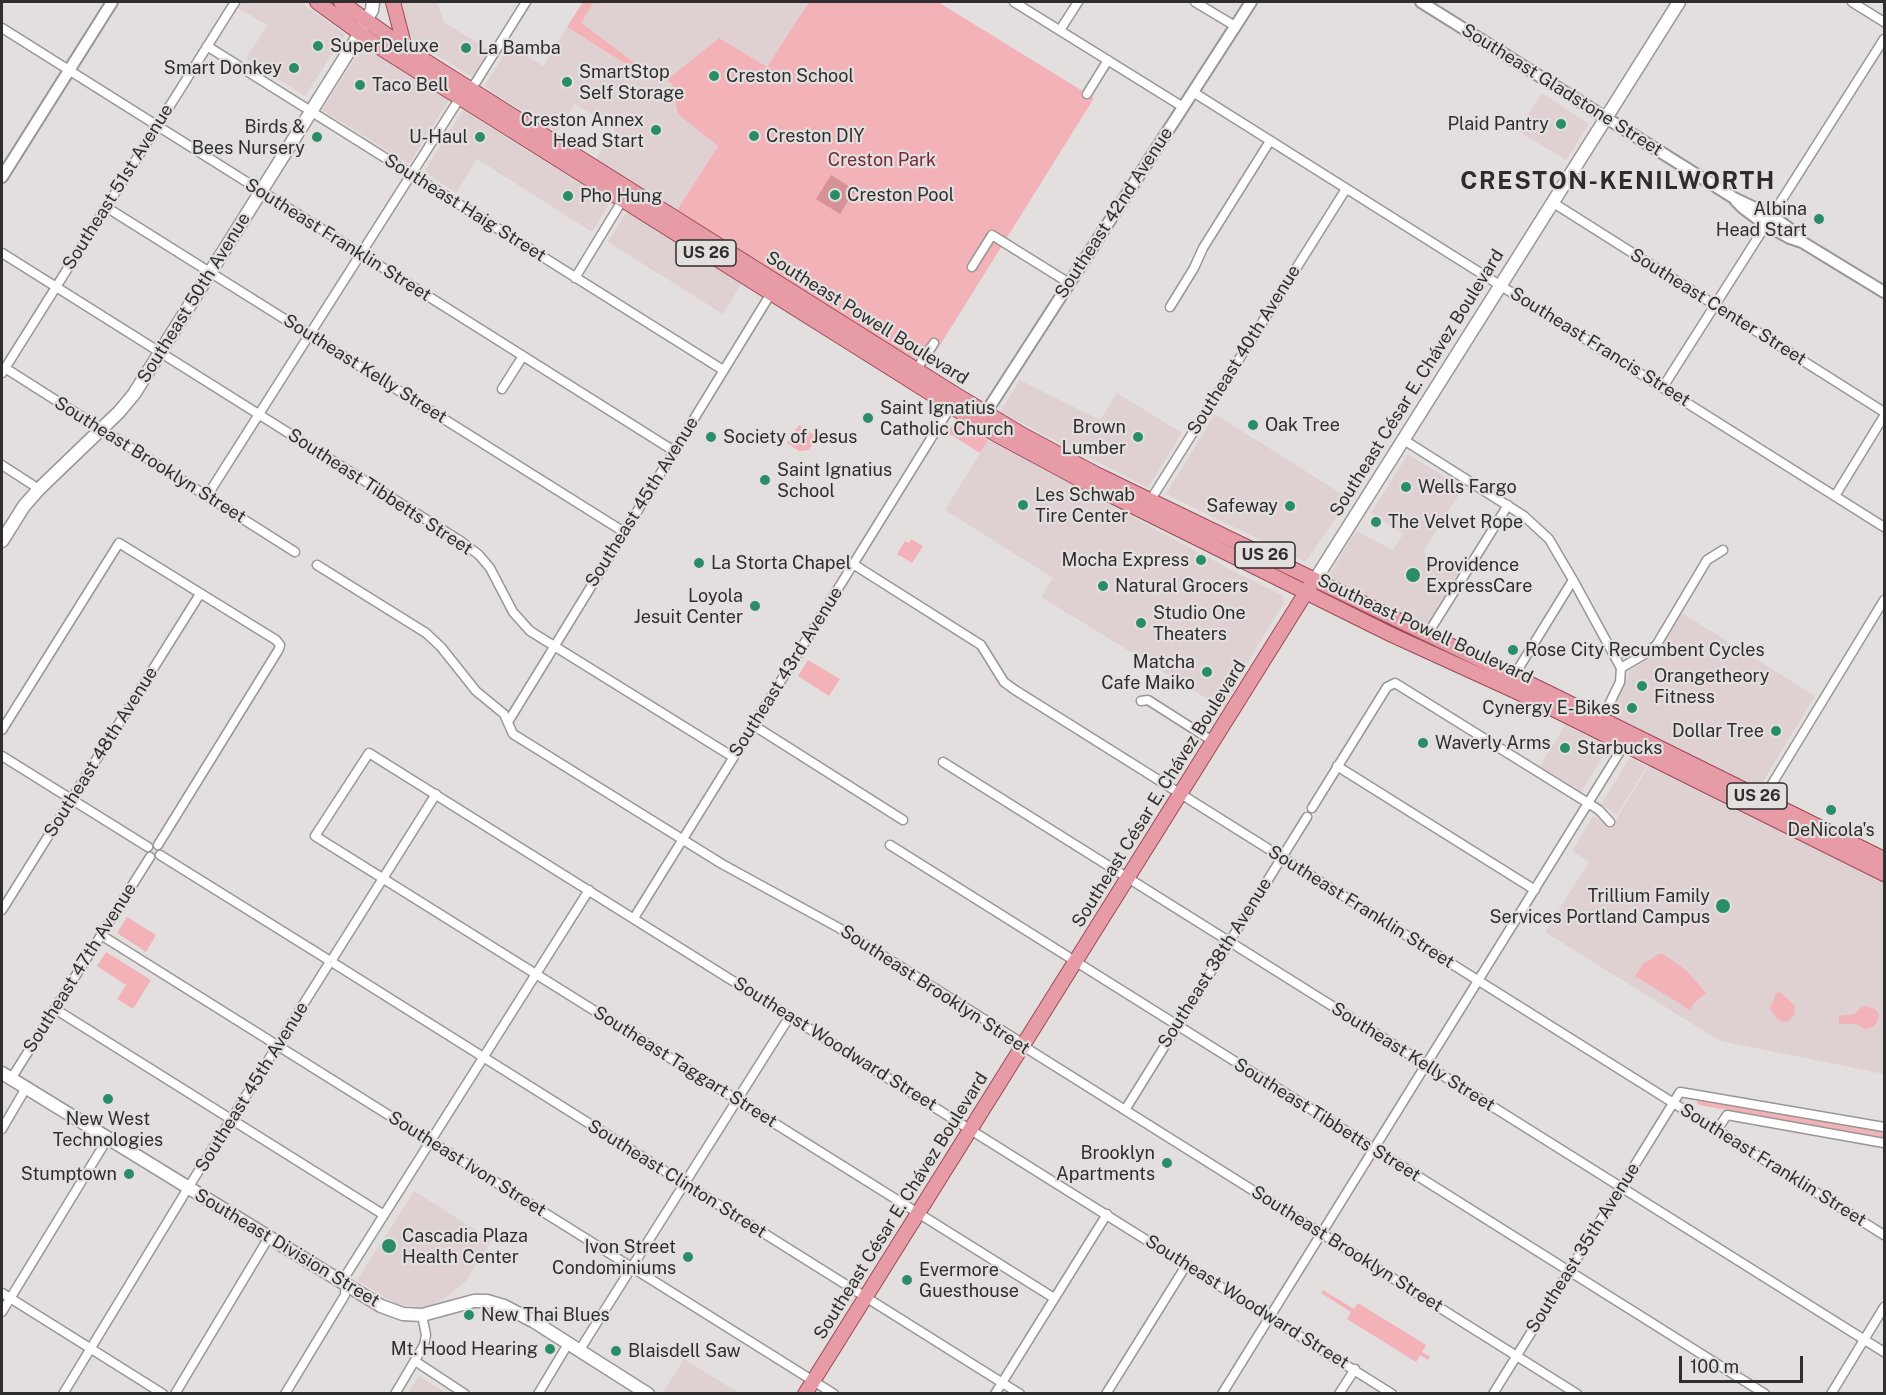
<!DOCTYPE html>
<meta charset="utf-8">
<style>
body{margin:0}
#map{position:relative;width:1886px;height:1395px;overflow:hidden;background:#e4dfdf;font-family:"Public Sans",sans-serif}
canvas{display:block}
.frame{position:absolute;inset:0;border:3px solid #2f2d2d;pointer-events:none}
.scale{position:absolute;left:1679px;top:1356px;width:124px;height:27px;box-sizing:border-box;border:3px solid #2f2d2d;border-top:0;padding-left:8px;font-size:18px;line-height:21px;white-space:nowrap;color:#2f2d2d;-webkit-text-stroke:4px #e4dfdf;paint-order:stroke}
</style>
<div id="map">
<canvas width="1886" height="1395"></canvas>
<div class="frame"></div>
<div class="scale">100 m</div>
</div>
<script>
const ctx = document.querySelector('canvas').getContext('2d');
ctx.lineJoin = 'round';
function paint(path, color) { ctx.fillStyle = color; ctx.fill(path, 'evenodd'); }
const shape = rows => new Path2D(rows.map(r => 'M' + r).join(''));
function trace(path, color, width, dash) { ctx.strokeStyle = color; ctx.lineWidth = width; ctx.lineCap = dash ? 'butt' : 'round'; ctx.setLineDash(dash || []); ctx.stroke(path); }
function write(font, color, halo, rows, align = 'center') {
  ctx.font = font + ' "Public Sans",sans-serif'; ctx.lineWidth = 4.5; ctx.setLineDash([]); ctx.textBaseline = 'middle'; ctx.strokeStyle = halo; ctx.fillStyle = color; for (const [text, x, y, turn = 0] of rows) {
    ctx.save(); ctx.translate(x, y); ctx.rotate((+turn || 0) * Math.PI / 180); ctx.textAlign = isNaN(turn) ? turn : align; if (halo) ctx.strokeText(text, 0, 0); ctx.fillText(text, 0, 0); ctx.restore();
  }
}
const built = shape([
 [242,2,300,2,345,34,305,96,246,59,267,25,238,8],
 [400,2,439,2,438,4,444,22,489,50,472,77,414,41,408,32],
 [594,2,809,2,676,212,594,162,615,129,575,104,557,133,486,88,485,85,510,45,543,66,567,27,648,78,649,72,580,23],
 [367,48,449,100,409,164,322,110,361,49],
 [1542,93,1589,124,1566,160,1518,131],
 [463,110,610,202,592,232,477,159,456,193,424,172],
 [629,213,742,283,723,314,608,242,625,214],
 [1020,380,1100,420,1117,393,1182,433,1148,488,1000,412],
 [1215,414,1350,499,1305,562,1166,494],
 [988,440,1239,574,1282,595,1284,603,1253,653,1224,709,1041,597,1053,578,945,510],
 [1408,454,1463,488,1423,552,1458,574,1426,626,1327,578,1356,531,1393,550,1403,534,1371,513],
 [1682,613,1815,696,1758,790,1610,717,1631,670,1656,655],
 [1565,725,1609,747,1581,792,1540,766],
 [1630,758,1647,766,1617,815,1601,804],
 [1650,764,1884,880,1884,1074,1720,1041,1545,932,1589,862,1572,851,1593,816,1612,826],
 [414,1191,492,1240,466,1281,444,1299,431,1305,419,1307,396,1304,357,1280],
 [684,1359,739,1393,667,1394,664,1391],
 [419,1376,446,1393,408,1393]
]);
const green = shape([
 [583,2,594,2,581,23,649,73,648,78,567,27],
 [809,2,938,2,1094,98,927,366,839,315,676,212,718,146,678,114,672,84,667,80,719,38,767,67],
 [956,419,988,440,980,453,948,433],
 [799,425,817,437,809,450,799,451,787,443],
 [911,539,923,546,912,563,897,554,905,541,909,543],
 [808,660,840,679,829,696,798,676],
 [127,917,156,935,146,952,117,933],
 [106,952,151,980,133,1009,117,999,126,985,97,966],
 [1659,954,1663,954,1687,971,1706,993,1695,1002,1690,1010,1635,976,1643,964],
 [1780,992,1795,1006,1794,1016,1788,1021,1783,1022,1776,1018,1770,1008,1776,994],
 [1865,1006,1875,1009,1879,1014,1877,1023,1873,1027,1865,1029,1856,1024,1839,1024,1839,1016,1855,1014,1860,1008],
 [1697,1099,1884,1130,1884,1138,1699,1105,1697,1103],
 [1323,1290,1354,1309,1358,1303,1426,1345,1422,1352,1430,1357,1428,1360,1420,1355,1416,1362,1347,1319,1351,1312,1321,1293]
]);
const water = shape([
 [831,175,855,190,840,214,816,199]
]);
const minor = shape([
 [1014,2,1183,107],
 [1195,2,1235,26],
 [1852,2,1884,22],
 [2,28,674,451],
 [1060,30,1078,2],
 [207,46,723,370],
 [1193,92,1884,527],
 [1087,94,1108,60],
 [1552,202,1884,412],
 [106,207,624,532],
 [2,253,462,542,479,555,490,568,513,612,530,631,733,757],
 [972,267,992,235,1069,283],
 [575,278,625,196],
 [1170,307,1194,268,1203,248,1270,141],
 [5,368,295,552],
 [2,373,235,2],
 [914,373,934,343],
 [1663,387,1884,39],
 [502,389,523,356],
 [1404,440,1524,516,1549,539,1573,580,1621,668,1620,682,1602,719],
 [2,465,39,489],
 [207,496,456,104,476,82,526,2],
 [1835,496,1884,416],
 [1148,504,1346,189],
 [853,564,981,645,1004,682,1015,690,1884,1235],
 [317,565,426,633,441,647,476,691,504,714,513,734,722,864,839,928,1017,1040,1031,1051,1577,1394],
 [1427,635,1508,505],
 [1621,668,1650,651,1657,644,1707,560,1723,550],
 [1512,679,1573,580],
 [1141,701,1148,700,1214,742],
 [508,722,773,290],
 [753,725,903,820],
 [2,730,119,543,276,640,280,645,279,649,158,845],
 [2,756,148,847],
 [943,762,1884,1352],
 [1337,766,1535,890],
 [1761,802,1884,600],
 [1312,808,1387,687,1395,683,1588,803,1599,810,1610,822],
 [890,845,1765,1394],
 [160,855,327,959],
 [2,910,200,594],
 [634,918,953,403],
 [101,935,834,1394],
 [333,958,436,794],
 [335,964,1020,1394],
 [55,1009,384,1215],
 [11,1079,150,857],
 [1125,1110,1307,817],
 [2,1129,26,1088],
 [1717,1130,1727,1115,1884,1143],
 [2,1293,163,1394],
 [1054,1298,315,836,369,753,1392,1394],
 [2,1312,108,1138],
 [579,1351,790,1016],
 [415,1361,465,1394],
 [63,1394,188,1188,328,965],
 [175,1394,269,1237],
 [285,1394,345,1295,346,1275,589,890],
 [395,1394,424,1345,426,1335,422,1315],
 [538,1394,568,1344],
 [995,1394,1107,1214],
 [1106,1394,1187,1264],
 [1222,1394,1624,745],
 [1339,1394,1355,1369],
 [1493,1394,1680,1092,1884,1127],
 [1831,1394,1884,1307]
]);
const tertiary = shape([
 [1421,2,1734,198,1772,216,1794,232,1802,242],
 [2,177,112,2],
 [1736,201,1743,208,1766,225,1790,238,1802,242,1884,292],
 [983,417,1251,2]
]);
const secondary = shape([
 [2,541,24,506,39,489,119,412,134,394,354,43,372,10,373,2],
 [1315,580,1679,2],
 [2,1073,381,1306,403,1314,422,1315,474,1301,487,1301,504,1306,533,1321,648,1394]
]);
const primary = shape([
 [317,2,379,47,997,435,1090,485,1392,635,1543,704,1884,874],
 [341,2,405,48,958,396,1023,435,1096,474,1549,693,1884,859],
 [393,2,405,48],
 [805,1394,1310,586]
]);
const markers = [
 [318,46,6,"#2b8d67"],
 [466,48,6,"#2b8d67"],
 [294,68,6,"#2b8d67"],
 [714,76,6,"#2b8d67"],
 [567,82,6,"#2b8d67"],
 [360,85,6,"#2b8d67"],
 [1561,124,6,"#2b8d67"],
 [656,130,6,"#2b8d67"],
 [754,136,6,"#2b8d67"],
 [317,137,6,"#2b8d67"],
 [480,137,6,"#2b8d67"],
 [835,195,6,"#2b8d67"],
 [568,196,6,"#2b8d67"],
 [1819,219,6,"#2b8d67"],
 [868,418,6,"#2b8d67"],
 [1253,425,6,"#2b8d67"],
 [711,437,6,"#2b8d67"],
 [1138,437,6,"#2b8d67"],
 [765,480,6,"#2b8d67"],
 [1406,487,6,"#2b8d67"],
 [1023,505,6,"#2b8d67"],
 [1290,506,6,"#2b8d67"],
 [1376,522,6,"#2b8d67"],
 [1201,560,6,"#2b8d67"],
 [699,563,6,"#2b8d67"],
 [1413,575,8,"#2b8d67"],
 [1103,586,6,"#2b8d67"],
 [755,606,6,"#2b8d67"],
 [1141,623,6,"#2b8d67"],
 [1513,650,6,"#2b8d67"],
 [1207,672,6,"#2b8d67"],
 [1642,686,6,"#2b8d67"],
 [1632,708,6,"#2b8d67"],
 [1776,731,6,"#2b8d67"],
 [1423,743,6,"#2b8d67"],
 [1565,748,6,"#2b8d67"],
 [1831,810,6,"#2b8d67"],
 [1723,906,8,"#2b8d67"],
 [108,1099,6,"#2b8d67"],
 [1167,1163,6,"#2b8d67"],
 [129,1174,6,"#2b8d67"],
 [389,1246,8,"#2b8d67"],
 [688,1257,6,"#2b8d67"],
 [907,1280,6,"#2b8d67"],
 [469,1315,6,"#2b8d67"],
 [550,1349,6,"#2b8d67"],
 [616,1351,6,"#2b8d67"]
];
const shields = [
 [706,253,60],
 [1265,555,60],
 [1757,796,60]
];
const shieldNames = [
 ["US 26",706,253],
 ["US 26",1265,555],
 ["US 26",1757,796]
];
const poiNames = [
 ["SuperDeluxe",330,46],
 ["La Bamba",478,48],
 ["Smart Donkey",282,68,"right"],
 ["SmartStop",579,72],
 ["Self Storage",579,93],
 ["Creston School",726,76],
 ["Taco Bell",372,85],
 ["Creston Annex",644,120,"right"],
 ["Head Start",644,141,"right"],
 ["Plaid Pantry",1549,124,"right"],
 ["Birds &",305,127,"right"],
 ["Bees Nursery",305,148,"right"],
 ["Creston DIY",766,136],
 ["U-Haul",468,137,"right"],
 ["Creston Pool",847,195],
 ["Pho Hung",580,196],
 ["Albina",1807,209,"right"],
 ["Head Start",1807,230,"right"],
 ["Saint Ignatius",880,408],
 ["Catholic Church",880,429],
 ["Oak Tree",1265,425],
 ["Brown",1126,427,"right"],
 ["Lumber",1126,448,"right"],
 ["Society of Jesus",723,437],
 ["Saint Ignatius",777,470],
 ["School",777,491],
 ["Wells Fargo",1418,487],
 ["Les Schwab",1035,495],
 ["Tire Center",1035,516],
 ["Safeway",1278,506,"right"],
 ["The Velvet Rope",1388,522],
 ["Mocha Express",1189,560,"right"],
 ["La Storta Chapel",711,563],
 ["Providence",1426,565],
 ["ExpressCare",1426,586],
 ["Natural Grocers",1115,586],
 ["Loyola",743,596,"right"],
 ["Jesuit Center",743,617,"right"],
 ["Studio One",1153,613],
 ["Theaters",1153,634],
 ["Rose City Recumbent Cycles",1525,650],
 ["Matcha",1195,662,"right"],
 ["Cafe Maiko",1195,683,"right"],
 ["Orangetheory",1654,676],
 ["Fitness",1654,697],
 ["Cynergy E-Bikes",1620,708,"right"],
 ["Dollar Tree",1764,731,"right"],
 ["Waverly Arms",1435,743],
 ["Starbucks",1577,748],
 ["DeNicola's",1831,830,"center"],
 ["Trillium Family",1710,896,"right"],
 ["Services Portland Campus",1710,917,"right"],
 ["New West",108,1119,"center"],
 ["Technologies",108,1140,"center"],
 ["Brooklyn",1155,1153,"right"],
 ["Apartments",1155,1174,"right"],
 ["Stumptown",117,1174,"right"],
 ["Cascadia Plaza",402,1236],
 ["Health Center",402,1257],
 ["Ivon Street",676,1247,"right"],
 ["Condominiums",676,1268,"right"],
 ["Evermore",919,1270],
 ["Guesthouse",919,1291],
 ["New Thai Blues",481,1315],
 ["Mt. Hood Hearing",538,1349,"right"],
 ["Blaisdell Saw",628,1351]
];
const streetNames = [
 ["Southeast Gladstone Street",1562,90,32],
 ["Southeast 51st Avenue",118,187,-58],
 ["Southeast Haig Street",465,208,32],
 ["Southeast 42nd Avenue",1114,213,-57],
 ["Southeast Franklin Street",338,240,32],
 ["Southeast 50th Avenue",194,298,-58],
 ["Southeast Center Street",1718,307,32],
 ["Southeast Powell Boulevard",867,318,32],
 ["Southeast Francis Street",1600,347,32],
 ["Southeast 40th Avenue",1244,350,-58],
 ["Southeast Kelly Street",365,369,32],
 ["Southeast César E. Chávez Boulevard",1417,383,-58],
 ["Southeast Brooklyn Street",150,460,32],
 ["Southeast Tibbetts Street",380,492,33],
 ["Southeast 45th Avenue",642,502,-58],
 ["Southeast Powell Boulevard",1425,629,25],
 ["Southeast 43rd Avenue",786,672,-58],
 ["Southeast 48th Avenue",101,752,-58],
 ["Southeast César E. Chávez Boulevard",1159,794,-58],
 ["Southeast Franklin Street",1361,907,32],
 ["Southeast 38th Avenue",1215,963,-58],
 ["Southeast 47th Avenue",80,968,-58],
 ["Southeast Brooklyn Street",935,990,33],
 ["Southeast Woodward Street",835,1044,32],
 ["Southeast Kelly Street",1413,1057,32],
 ["Southeast Taggart Street",685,1067,32],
 ["Southeast 45th Avenue",252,1087,-58],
 ["Southeast Tibbetts Street",1327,1120,32],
 ["Southeast Ivon Street",467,1164,32],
 ["Southeast Franklin Street",1773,1165,32],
 ["Southeast Clinton Street",677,1179,32],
 ["Southeast César E. Chávez Boulevard",901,1206,-58],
 ["Southeast Division Street",287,1248,31],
 ["Southeast 35th Avenue",1583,1248,-58],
 ["Southeast Brooklyn Street",1347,1249,32],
 ["Southeast Woodward Street",1247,1302,32]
];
const parkNames = [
 ["Creston Park",882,160]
];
const districtNames = [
 ["CRESTON-KENILWORTH",1618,182]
];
paint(built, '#dfd1d2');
paint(green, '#f3b2b8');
paint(water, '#d59399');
trace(minor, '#9a9696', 11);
trace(tertiary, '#9a9696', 14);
trace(secondary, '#9a9696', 15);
trace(primary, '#9c4956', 16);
trace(minor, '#fff', 8);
trace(tertiary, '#fff', 10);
trace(secondary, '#fff', 12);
trace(primary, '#e79ba7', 14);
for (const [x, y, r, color] of markers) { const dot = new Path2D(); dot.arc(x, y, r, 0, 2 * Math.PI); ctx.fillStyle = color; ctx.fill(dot); trace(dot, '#e4dfdf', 2); }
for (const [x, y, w] of shields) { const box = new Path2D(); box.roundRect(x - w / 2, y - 13, w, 26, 4.5); ctx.fillStyle = '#e4dfdf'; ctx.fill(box); trace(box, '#2f2d2d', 1.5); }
write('bold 16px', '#2f2d2d', null, shieldNames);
write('18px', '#2f2d2d', '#e4dfdf', poiNames, 'left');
write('18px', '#2f2d2d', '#e4dfdf', streetNames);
write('18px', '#782937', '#e4dfdf', parkNames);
ctx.letterSpacing = '1.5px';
write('bold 24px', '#2f2b2c', '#e4dfdf', districtNames);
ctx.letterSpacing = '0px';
</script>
